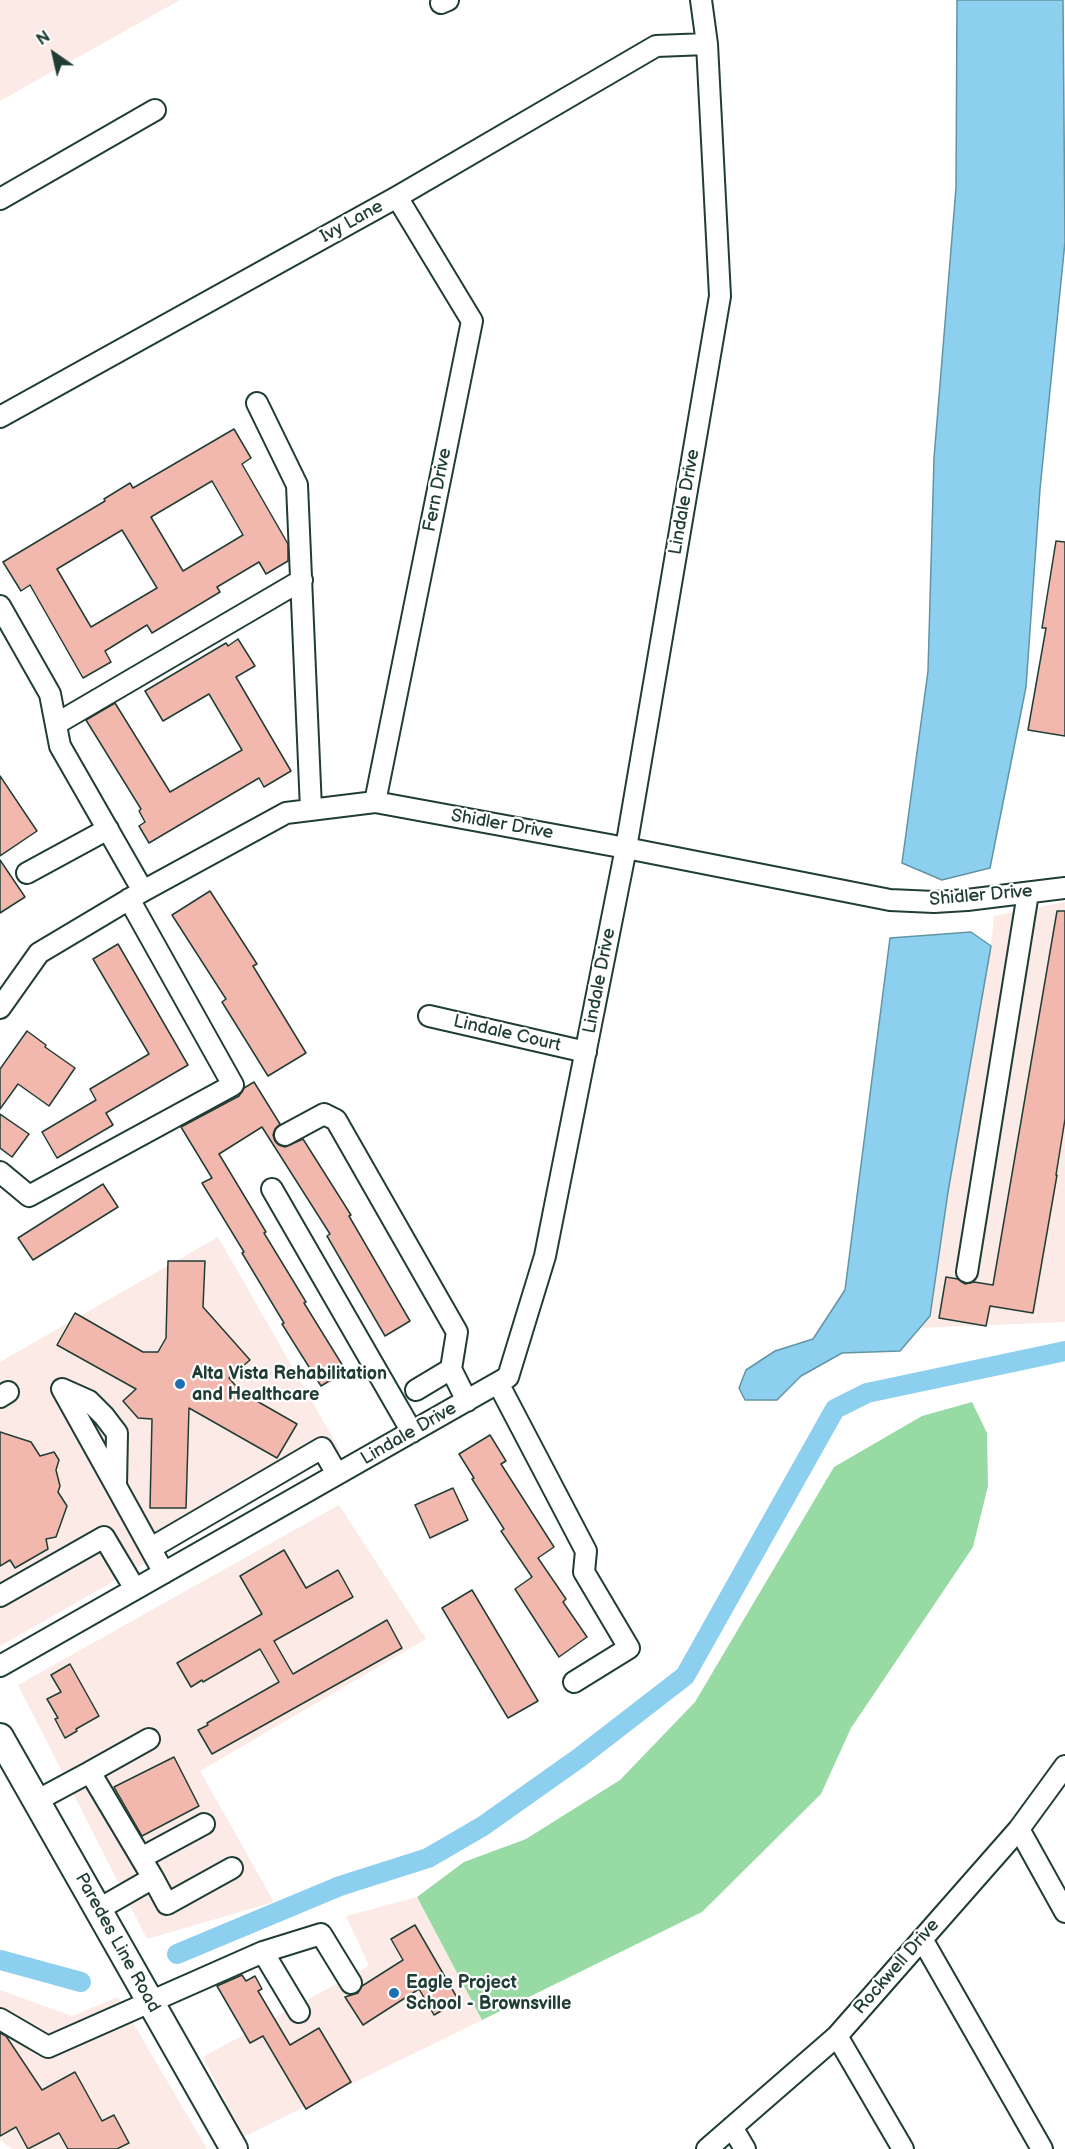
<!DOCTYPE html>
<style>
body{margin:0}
#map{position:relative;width:1065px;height:2149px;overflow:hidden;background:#fff;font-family:"Balsamiq Sans",sans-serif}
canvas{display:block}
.north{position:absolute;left:24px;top:24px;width:60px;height:60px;-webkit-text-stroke:4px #fff;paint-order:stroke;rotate:326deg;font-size:16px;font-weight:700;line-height:24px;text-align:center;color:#1f3d34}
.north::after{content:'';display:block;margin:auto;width:21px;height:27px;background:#1f3d34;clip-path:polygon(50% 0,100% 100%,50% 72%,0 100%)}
</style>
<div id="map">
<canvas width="1065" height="2149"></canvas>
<div class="north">N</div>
</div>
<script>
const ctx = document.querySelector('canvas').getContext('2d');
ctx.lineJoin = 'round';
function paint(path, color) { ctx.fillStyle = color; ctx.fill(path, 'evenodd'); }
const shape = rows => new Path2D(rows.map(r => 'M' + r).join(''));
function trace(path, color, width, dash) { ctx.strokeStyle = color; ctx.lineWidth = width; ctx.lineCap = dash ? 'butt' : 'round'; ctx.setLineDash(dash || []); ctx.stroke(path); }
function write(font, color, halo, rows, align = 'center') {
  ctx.font = font + ' "Balsamiq Sans",sans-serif'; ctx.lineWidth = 4.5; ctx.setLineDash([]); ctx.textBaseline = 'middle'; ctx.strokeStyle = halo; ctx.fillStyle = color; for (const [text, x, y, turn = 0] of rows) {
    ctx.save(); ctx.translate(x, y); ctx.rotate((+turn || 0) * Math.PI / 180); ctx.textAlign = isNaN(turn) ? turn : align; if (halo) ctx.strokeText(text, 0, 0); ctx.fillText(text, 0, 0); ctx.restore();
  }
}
const built = shape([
 [0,0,180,0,0,101],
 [1065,902,1065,1322,920,1328,991,946,994,916],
 [218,1237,341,1452,0,1646,0,1362],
 [339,1505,426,1639,200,1771,274,1902,147,1939,18,1685],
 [417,1897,482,2020,243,2137,203,2057,369,1966,346,1916],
 [0,1990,72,2016,118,1997,207,2149,12,2149,0,2140]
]);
const green = shape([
 [972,1402,987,1433,988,1486,973,1547,851,1728,821,1794,702,1912,482,2020,417,1897,464,1862,526,1839,620,1780,695,1702,834,1467,922,1416]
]);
const water = shape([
 [957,0,1063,0,1065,242,1040,489,1026,687,990,868,942,880,902,863,928,671,934,458,956,188,957,0],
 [971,932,991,946,948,1192,930,1316,900,1351,842,1353,801,1376,777,1400,745,1400,739,1388,746,1370,775,1351,813,1339,845,1290,890,938,971,932]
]);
const canal = shape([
 [177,1954,340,1886,428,1858,483,1826,579,1758,685,1676,835,1409,867,1393,1065,1351],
 [0,1960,81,1982]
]);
const building = shape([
 [234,429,251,458,242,464,288,544,288,561,266,574,259,562,217,587,220,592,152,633,147,625,105,651,111,662,83,678,30,585,21,591,3,562,105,501,104,499,130,483,133,488,234,429],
 [212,481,243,535,183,571,151,517,212,481],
 [122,530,157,588,91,627,57,569,122,530],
 [1056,541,1065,542,1065,736,1028,730,1046,628,1042,628,1056,541],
 [238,639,255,666,236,677,291,771,264,787,259,778,149,843,139,826,145,822,139,811,141,809,86,720,115,703,170,792,242,750,209,694,163,721,145,691,226,643,228,646,238,639],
 [0,776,37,831,0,856,0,776],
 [0,860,25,897,0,913,0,860],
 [210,891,257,964,253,966,306,1053,268,1076,222,1002,226,999,172,915,210,891],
 [1057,911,1065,911,1065,1119,1056,1175,1057,1175,1033,1313,990,1306,986,1326,939,1318,946,1277,958,1279,965,1284,974,1282,993,1285,1057,911],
 [118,944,188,1065,106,1113,113,1125,57,1158,42,1132,96,1100,90,1089,149,1054,93,959,118,944],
 [27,1031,46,1045,45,1047,75,1068,49,1106,18,1084,0,1109,0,1069,27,1031],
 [254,1082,280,1124,275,1129,273,1135,275,1141,279,1145,285,1147,303,1139,351,1215,349,1216,410,1321,385,1336,327,1236,330,1234,262,1127,219,1154,266,1232,264,1233,306,1302,304,1303,346,1371,321,1386,282,1324,284,1323,242,1253,244,1252,202,1183,212,1178,181,1127,239,1096,244,1088,254,1082],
 [0,1114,29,1134,12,1157,0,1148,0,1114],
 [103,1184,118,1207,33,1260,18,1238,103,1184],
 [168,1261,205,1261,203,1307,250,1360,229,1378,241,1392,297,1424,277,1458,189,1408,186,1508,150,1508,152,1419,138,1418,123,1401,136,1389,57,1345,75,1313,143,1352,158,1352,166,1338,168,1261],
 [0,1432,31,1442,40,1456,54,1452,59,1460,56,1470,60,1486,58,1492,67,1506,56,1537,46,1539,48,1549,15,1568,10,1560,0,1566,0,1432],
 [490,1435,506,1461,501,1464,554,1547,538,1558,566,1599,563,1602,587,1637,559,1657,515,1589,532,1577,501,1531,504,1529,472,1479,474,1478,459,1454,490,1435],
 [453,1488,468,1520,430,1538,415,1505,453,1488],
 [284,1550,306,1588,338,1570,353,1597,274,1641,293,1674,387,1620,402,1648,212,1754,198,1730,208,1725,207,1723,279,1682,260,1649,203,1682,202,1680,191,1687,177,1663,262,1614,240,1576,284,1550],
 [472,1590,538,1701,508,1718,442,1608,472,1590],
 [70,1664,99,1716,76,1729,77,1731,65,1738,55,1719,58,1718,47,1699,61,1692,51,1675,70,1664],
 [174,1757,199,1806,142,1836,114,1787,174,1757],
 [415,1925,459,2001,434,2015,419,1989,363,2025,345,1997,358,1993,362,1986,403,1960,391,1939,415,1925],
 [242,1975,246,1981,255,1976,262,1989,258,1991,290,2045,319,2028,351,2082,306,2109,263,2036,250,2043,217,1986,242,1975],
 [0,2033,6,2036,42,2090,75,2072,102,2121,114,2115,129,2143,117,2149,68,2149,59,2133,28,2149,16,2127,0,2136,0,2033]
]);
const minor = shape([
 [441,3,448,0],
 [0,199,155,110],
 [257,403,297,485,311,809],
 [0,417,397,197,656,46,707,44],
 [0,606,50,694,60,746,143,891],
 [56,724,302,580],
 [375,802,472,321,397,197],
 [27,873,108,829],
 [0,1008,39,953,143,891,286,813,375,802,626,848,890,900,934,902,967,900,1065,888],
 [429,1016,586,1052],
 [285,1135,324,1114,336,1120,457,1332,451,1369,467,1401],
 [0,1172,29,1196,233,1085,129,899],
 [272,1189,412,1432],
 [967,1272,1028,893],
 [498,1383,586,1551,584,1572,629,1648,574,1682],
 [416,1390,451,1369],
 [0,1397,8,1392],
 [116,1486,117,1433,104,1416,89,1401,62,1389,116,1486,164,1573],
 [151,1548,322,1448,337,1474],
 [0,1596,104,1537,135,1589],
 [0,1666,508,1377,545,1256,626,848,720,296,707,44,701,0],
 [90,1772,149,1739],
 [36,1801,90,1772,153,1878],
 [1019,1829,1065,1912],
 [141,1858,204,1824],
 [99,1909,153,1878,167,1904,232,1868],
 [922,1939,1042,2149],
 [263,1952,299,2012],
 [0,2019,48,2047,263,1952,321,1934,351,1983],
 [837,2036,903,2149],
 [732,2127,745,2149],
 [707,2149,837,2036,1019,1829,1065,1766]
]);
const major = shape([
 [0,1737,234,2149]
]);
const markers = [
 [180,1384,6,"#1f6fb2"],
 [394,1993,6,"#1f6fb2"]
];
const streetNames = [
 ["Ivy Lane",352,222,-29],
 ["Fern Drive",438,490,-79],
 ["Lindale Drive",685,502,-80],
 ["Shidler Drive",502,825,10],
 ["Shidler Drive",981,896,-5],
 ["Lindale Drive",600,981,-79],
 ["Lindale Court",507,1034,13],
 ["Lindale Drive",409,1434,-30],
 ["Paredes Line Road",117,1943,61],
 ["Rockwell Drive",897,1967,-49]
];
const poiNames = [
 ["Alta Vista Rehabilitation",192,1374],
 ["and Healthcare",192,1395],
 ["Eagle Project",406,1983],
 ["School - Brownsville",406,2004]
];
paint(built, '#fbeae6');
paint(green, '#98daa4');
paint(water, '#8dcfef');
trace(water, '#6195a4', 1.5);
trace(canal, '#8dcfef', 20);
paint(building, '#f2b8ad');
trace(building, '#1f3d34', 1.5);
trace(minor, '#1f3d34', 24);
trace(major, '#1f3d34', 30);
trace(minor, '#fff', 20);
trace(major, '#fff', 26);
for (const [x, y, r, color] of markers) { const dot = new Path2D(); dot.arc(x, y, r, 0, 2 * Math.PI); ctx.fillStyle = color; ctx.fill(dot); trace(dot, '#fff', 2); }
write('18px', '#1f3d34', '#fff', streetNames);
write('bold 18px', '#1f3d34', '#fff', poiNames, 'left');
</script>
